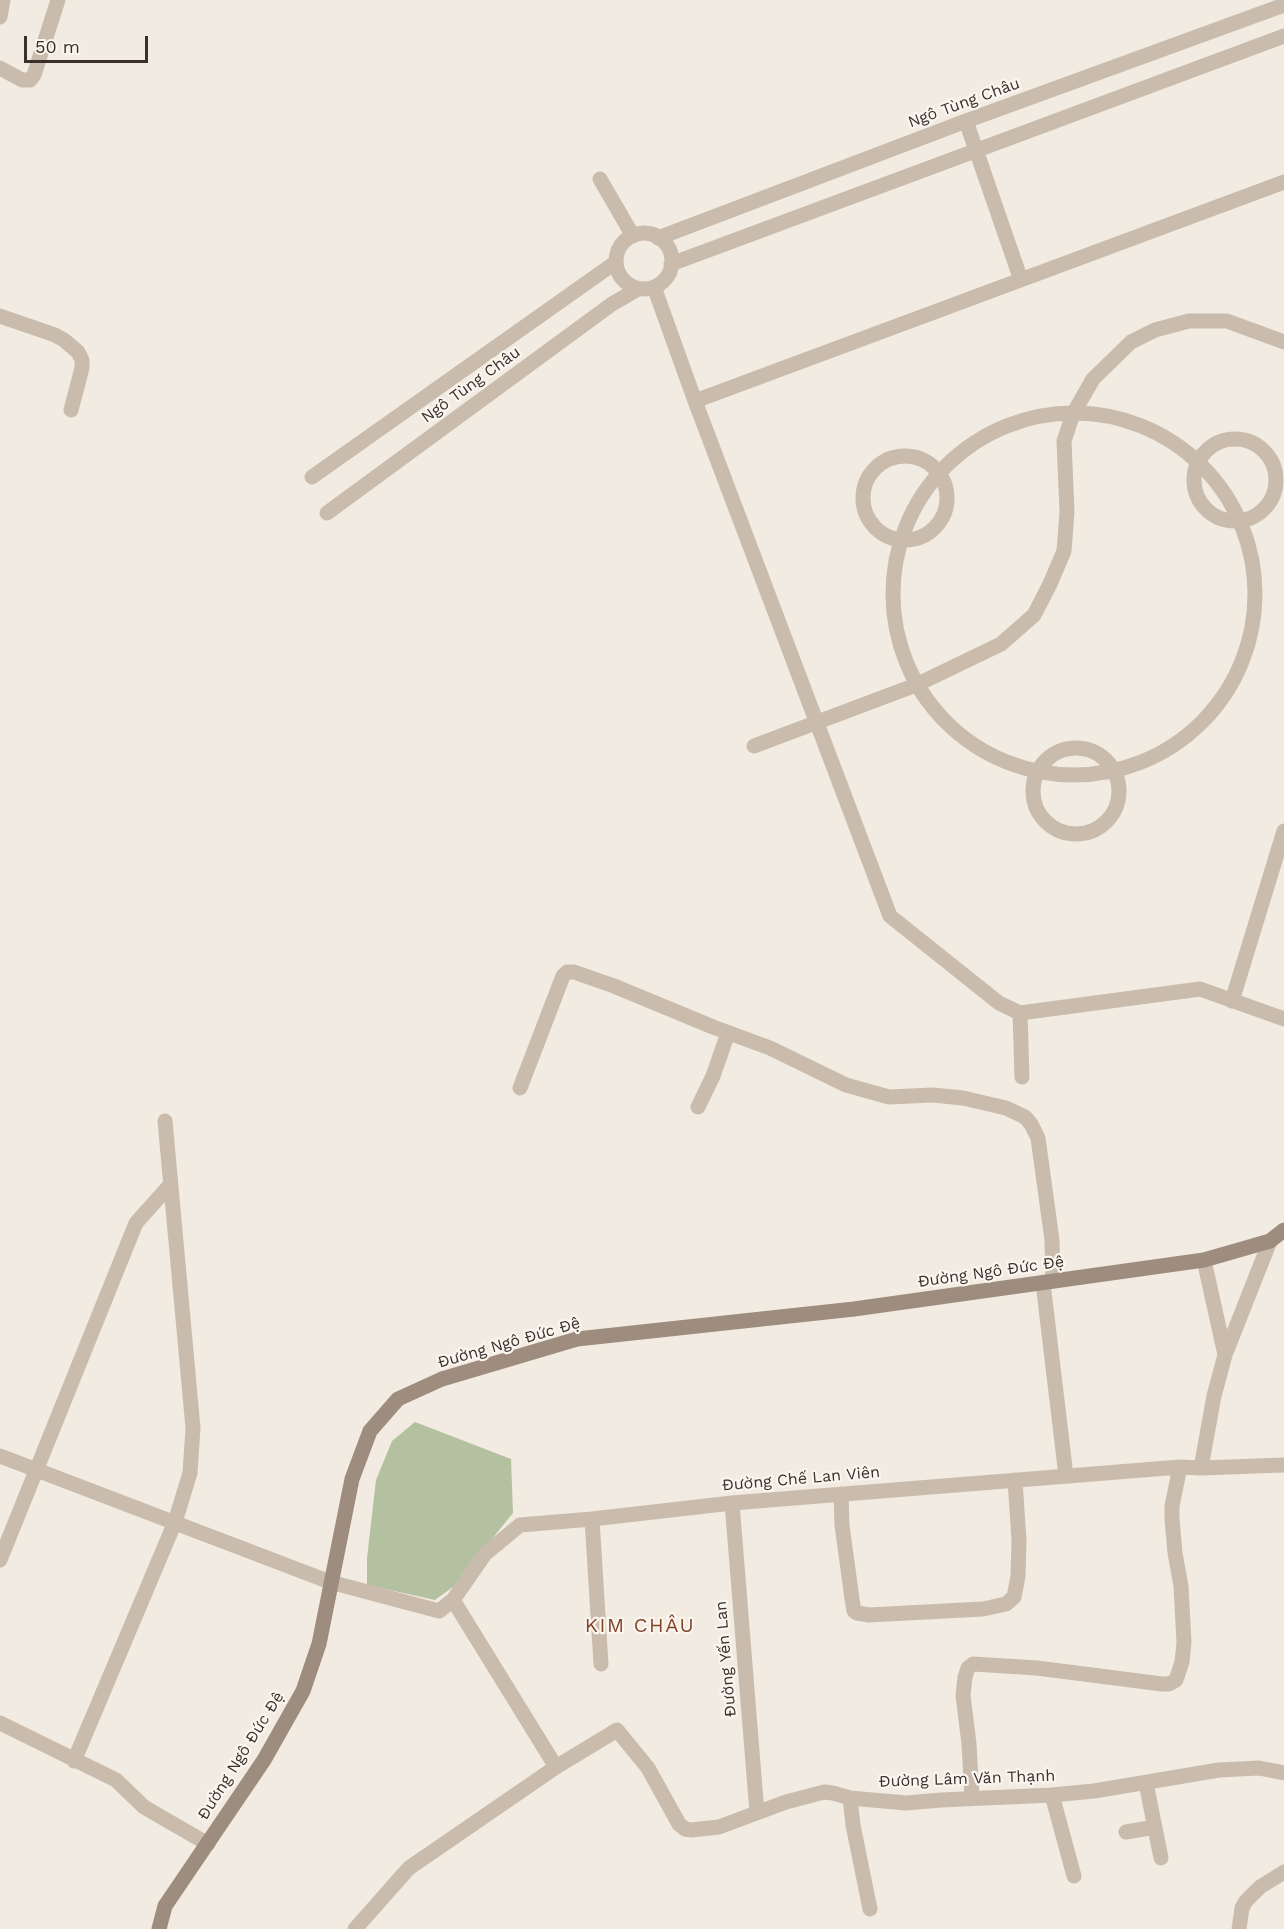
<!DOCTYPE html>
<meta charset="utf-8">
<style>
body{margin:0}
#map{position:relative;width:1284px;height:1929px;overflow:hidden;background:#f2ebe1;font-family:"Work Sans",sans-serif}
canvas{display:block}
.scale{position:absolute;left:24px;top:36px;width:124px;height:27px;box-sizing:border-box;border:3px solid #39302b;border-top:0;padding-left:8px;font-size:18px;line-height:21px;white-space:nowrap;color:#39302b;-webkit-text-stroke:4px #faf5ee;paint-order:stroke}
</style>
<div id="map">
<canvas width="1284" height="1929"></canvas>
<div class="scale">50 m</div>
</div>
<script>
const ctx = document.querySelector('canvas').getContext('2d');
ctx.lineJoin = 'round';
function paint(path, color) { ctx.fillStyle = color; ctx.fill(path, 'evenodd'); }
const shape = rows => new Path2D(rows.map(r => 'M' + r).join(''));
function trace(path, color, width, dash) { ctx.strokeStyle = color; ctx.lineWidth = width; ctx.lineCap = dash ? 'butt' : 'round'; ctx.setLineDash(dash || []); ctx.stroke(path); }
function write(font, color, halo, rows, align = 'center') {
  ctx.font = font + ' "Work Sans",sans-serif'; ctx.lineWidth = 4.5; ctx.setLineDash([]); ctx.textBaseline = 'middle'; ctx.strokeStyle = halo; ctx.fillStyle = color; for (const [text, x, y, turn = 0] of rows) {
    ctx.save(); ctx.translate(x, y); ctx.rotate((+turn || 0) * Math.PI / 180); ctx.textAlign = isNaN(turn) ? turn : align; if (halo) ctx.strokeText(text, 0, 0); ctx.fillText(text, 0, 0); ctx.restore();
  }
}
const green = shape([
 [415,1422,511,1459,513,1513,453,1587,435,1600,367,1585,367,1558,376,1480,392,1441]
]);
const minor = shape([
 [0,17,3,0],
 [0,68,22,80,30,80,34,75,58,0],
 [966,121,1021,280],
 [600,179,633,236],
 '616 261a28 28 0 1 1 56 0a28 28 0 1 1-56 0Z',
 [658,238,966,121,1284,5],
 [671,264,1284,36],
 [654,287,695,401,890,916,999,1003,1020,1013,1200,989,1284,1019],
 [0,316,55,335,64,340,78,352,82,360,82,368,71,410],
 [695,401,1284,182],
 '893 594a181 181 0 1 1 362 0a181 181 0 1 1-362 0Z',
 '1194 480a41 41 0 1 1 82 0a41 41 0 1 1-82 0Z',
 '863 498a42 42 0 1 1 84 0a42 42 0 1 1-84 0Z',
 [312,477,616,262],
 [327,513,612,304,638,289],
 [754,746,916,685,1001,644,1034,615,1050,584,1064,551,1067,512,1064,441,1073,414,1093,379,1131,342,1155,330,1189,321,1227,321,1284,342],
 '1033 791a43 43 0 1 1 86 0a43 43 0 1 1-86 0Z',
 [1232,1001,1284,831],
 [1020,1013,1022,1077],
 [520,1088,563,976,567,972,574,972,614,986,713,1027,770,1048,846,1085,889,1097,933,1095,963,1098,1006,1108,1025,1117,1031,1124,1038,1138,1052,1240,1053,1281],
 [698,1107,713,1076,728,1033],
 [1204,1260,1225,1355],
 [1043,1283,1066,1476],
 [0,1456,330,1582,439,1611,453,1600,485,1554,520,1525,592,1519,732,1503,1180,1467,1201,1468,1214,1396,1225,1355,1270,1241],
 [1201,1468,1284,1465],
 [841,1494,842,1525,852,1599,854,1611,857,1613,869,1615,983,1609,1006,1604,1014,1597,1018,1576,1019,1541,1015,1480],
 [732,1503,757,1813],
 [592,1519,601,1664],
 [0,1560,136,1223,170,1185],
 [453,1600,556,1767,617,1730,648,1768,679,1824,685,1829,691,1830,719,1827,786,1802,824,1792,833,1793,850,1798,906,1803,941,1800,1052,1795,1094,1791,1219,1770,1259,1768,1284,1773],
 [0,1723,116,1780,144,1807,208,1844],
 [74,1761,175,1522,190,1473,193,1428,165,1121],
 [1146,1783,1161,1858],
 [1052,1795,1074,1876],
 [850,1798,853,1825,870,1909],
 [972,1798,969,1744,963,1695,965,1677,968,1668,973,1664,1037,1668,1162,1684,1169,1684,1176,1680,1182,1662,1184,1643,1181,1586,1175,1553,1172,1519,1172,1506,1180,1467],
 [1126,1832,1155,1827],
 [355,1929,409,1868,556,1767],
 [1239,1929,1242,1908,1246,1901,1260,1887,1284,1872]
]);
const secondary = shape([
 [159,1929,165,1906,264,1760,303,1691,319,1644,352,1479,370,1431,398,1399,442,1379,577,1339,854,1309,1204,1260,1270,1241,1284,1230]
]);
const streetNames = [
 ["Ngô Tùng Châu",964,103,-20],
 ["Ngô Tùng Châu",471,385,-36],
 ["Đường Ngô Đức Đệ",991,1272,-8],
 ["Đường Ngô Đức Đệ",509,1343,-16],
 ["Đường Chế Lan Viên",801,1479,-5],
 ["Đường Yến Lan",726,1659,-95],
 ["Đường Ngô Đức Đệ",241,1756,-58],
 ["Đường Lâm Văn Thạnh",967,1779,-2]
];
const quarterNames = [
 ["KIM CHÂU",640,1626]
];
paint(green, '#b4c1a1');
trace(minor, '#cabcad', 15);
trace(secondary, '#9e8c7e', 15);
write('16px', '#39302b', '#faf5ee', streetNames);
ctx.letterSpacing = '1.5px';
write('20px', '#844429', '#faf5ee', quarterNames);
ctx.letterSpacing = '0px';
</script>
